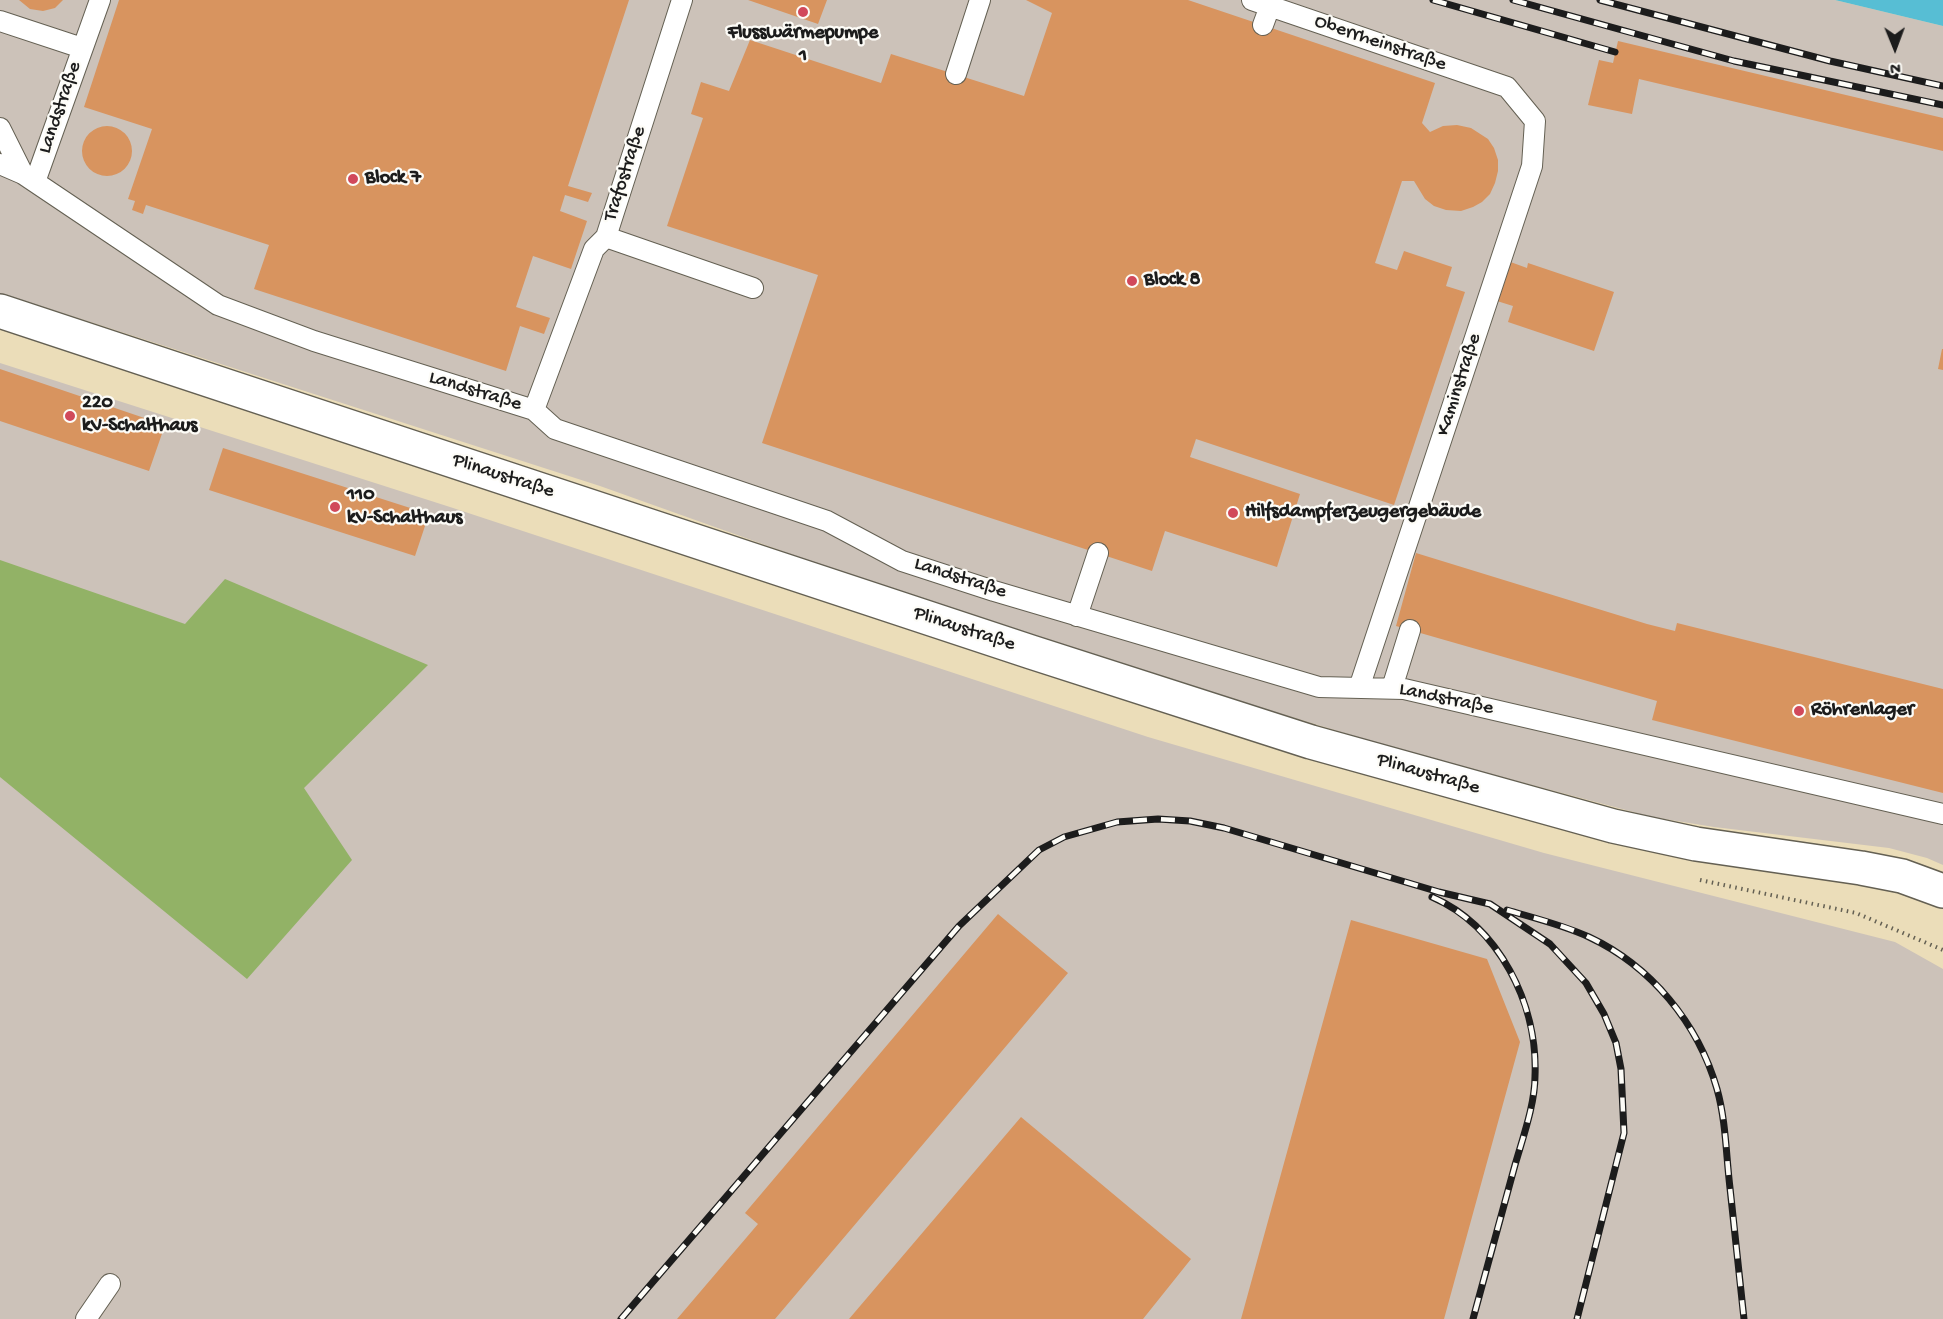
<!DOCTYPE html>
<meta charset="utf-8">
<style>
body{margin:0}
#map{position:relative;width:1943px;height:1319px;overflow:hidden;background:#ebddb9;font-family:"Gochi Hand",sans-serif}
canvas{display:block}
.north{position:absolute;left:1865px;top:18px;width:60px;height:60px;-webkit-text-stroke:4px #fdfcf7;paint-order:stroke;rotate:179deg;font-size:16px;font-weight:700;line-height:24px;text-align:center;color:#1c1c1c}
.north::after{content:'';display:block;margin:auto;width:21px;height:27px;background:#1c1c1c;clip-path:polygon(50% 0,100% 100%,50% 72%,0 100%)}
</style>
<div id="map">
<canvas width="1943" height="1319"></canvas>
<div class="north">N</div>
</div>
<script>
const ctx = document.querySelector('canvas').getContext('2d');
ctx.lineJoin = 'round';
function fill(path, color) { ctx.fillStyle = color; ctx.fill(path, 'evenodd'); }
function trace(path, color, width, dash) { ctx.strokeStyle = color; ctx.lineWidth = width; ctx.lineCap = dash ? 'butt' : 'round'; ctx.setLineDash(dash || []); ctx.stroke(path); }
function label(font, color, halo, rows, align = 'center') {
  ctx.font = font + ' "Gochi Hand",sans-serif'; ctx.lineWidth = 4.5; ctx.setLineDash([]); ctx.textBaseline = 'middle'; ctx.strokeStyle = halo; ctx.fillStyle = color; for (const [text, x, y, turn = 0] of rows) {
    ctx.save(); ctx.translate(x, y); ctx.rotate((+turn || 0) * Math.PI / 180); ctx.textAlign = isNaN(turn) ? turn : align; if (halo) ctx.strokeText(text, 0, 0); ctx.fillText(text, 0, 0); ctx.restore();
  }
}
const industrial = new Path2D(`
 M0 0H1835L1943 26V865L1927 858 1889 848 1714 827 1652 817 1397 749 1219 695 911 597 600 486 0 293Z
 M0 363 450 507 1148 737 1544 853 1895 942 1943 969V1319H0Z`);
const forest = new Path2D(`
 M0 560 185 624 225 579 428 665 304 788 352 860 247 979 0 777Z`);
const water = new Path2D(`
 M1835 0H1943V26Z`);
const building = new Path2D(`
 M19 0H63L55 8 43 11 30 9Z
 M119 0H629L568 186 592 193 588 202 565 195 560 211 587 221 571 269 533 256 516 307 550 318 544 334 520 326 506 371 254 289 269 245 146 205 143 214 132 210 135 201 128 199 152 129 84 107Z
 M748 0H827L818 24Z
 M1026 0H1188L1435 83 1422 123 1430 132 1443 126 1457 125 1471 128 1488 139 1494 148 1498 160V171L1495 183 1490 194 1482 202 1473 207 1461 211 1446 210 1434 206 1425 199 1414 181H1402L1375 263 1397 270 1404 251 1452 267 1446 286 1465 292 1394 505 1196 439 1190 457 1300 494 1277 567 1165 531 1152 571 762 443 818 275 667 226 703 118 691 114 701 82 729 91 750 40 881 83 891 54 1024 96 1052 13Z
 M1618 41 1943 118V151L1639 79 1632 114 1588 105 1599 60 1613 63Z
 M82 151a25 25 0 1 1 50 0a25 25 0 1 1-50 0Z
 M1494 256 1527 268 1528 263 1614 292 1594 351 1508 322 1513 306 1481 296Z
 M1942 349H1943V370L1938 369Z
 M0 369 165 425 149 471 0 421Z
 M223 448 429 514 415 556 209 490Z
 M1416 553 1647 624 1675 631 1677 623 1943 689V793L1652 720 1657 701 1396 626Z
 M998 914 1068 973 775 1319H677L758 1224 745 1213Z
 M1351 920 1487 959 1520 1042 1444 1319H1241Z
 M1021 1117 1191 1259 1143 1319H849Z`);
const path = new Path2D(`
 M1700 880 1856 913 1943 950`);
const service = new Path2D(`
 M1252 0 1507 87 1535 121 1532 166 1359 688
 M0 21 82 48
 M1263 25 1270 6
 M956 74 980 0
 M0 128 23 174
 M0 164 23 174 218 305 314 341 534 410 555 429 827 521 902 561 994 591 1319 687 1404 689 1943 814
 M35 182 100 0
 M606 237 753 288
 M534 410 594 249 606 237 682 0
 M1077 616 1098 553
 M1392 688 1410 630
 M86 1319 110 1284`);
const minor = new Path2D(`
 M0 311 1031 652 1311 742 1613 826 1696 844 1861 868 1902 876 1943 891`);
const rail = new Path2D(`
 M1433 0 1615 52
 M1513 0 1734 61 1943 105
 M1600 0 1830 61 1943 86
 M1432 897C1499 926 1538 1004 1535 1076 1535 1104 1523 1137 1515 1165 1501 1216 1487 1267 1473 1319
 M1507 910C1534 918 1563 925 1589 937 1651 966 1698 1023 1717 1089 1726 1121 1726 1155 1730 1188 1735 1232 1739 1275 1744 1319
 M621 1319 959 926 1039 850 1064 837 1117 822 1158 819 1190 821 1224 828 1439 892 1490 904 1550 944 1586 983 1604 1014 1616 1043 1621 1069 1624 1133 1577 1319`);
const markers = [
 [803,12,6,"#d1495b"],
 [353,179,6,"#d1495b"],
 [1132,281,6,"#d1495b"],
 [70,416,6,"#d1495b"],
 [335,507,6,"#d1495b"],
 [1233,513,6,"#d1495b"],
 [1799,711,6,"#d1495b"]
];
const poiNames = [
 ["Flusswärmepumpe",803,34,"center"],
 ["1",803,57,"center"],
 ["Block 7",365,179],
 ["Block 8",1144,281],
 ["220",82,404],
 ["kV-Schalthaus",82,427],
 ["110",347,496],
 ["kV-Schalthaus",347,519],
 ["Hilfsdampferzeugergebäude",1245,513],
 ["Röhrenlager",1811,711]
];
const streetNames = [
 ["Oberrheinstraße",1380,44,19],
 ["Landstraße",61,108,-71],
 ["Trafostraße",626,174,-72],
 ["Kaminstraße",1460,385,-72],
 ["Landstraße",475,392,17],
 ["Plinaustraße",503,477,18],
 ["Landstraße",960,579,18],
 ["Plinaustraße",964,630,18],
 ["Landstraße",1446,700,12],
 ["Plinaustraße",1428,775,16]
];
fill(industrial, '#ccc2b9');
fill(forest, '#92b266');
fill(water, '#57bed4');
fill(building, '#d8945f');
trace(service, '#646053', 22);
trace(minor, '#646053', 36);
trace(path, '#646053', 4, [1.5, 4.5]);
trace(service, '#fff', 20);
trace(minor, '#fff', 33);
trace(rail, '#1c1c1c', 7);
trace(rail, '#fdfcf7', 4.5, [14]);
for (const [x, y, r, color] of markers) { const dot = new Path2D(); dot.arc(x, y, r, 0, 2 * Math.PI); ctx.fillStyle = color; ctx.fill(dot); trace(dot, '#fdfcf7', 2); }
label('bold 20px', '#1c1c1c', '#fdfcf7', poiNames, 'left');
label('20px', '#1c1c1c', '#fdfcf7', streetNames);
</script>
